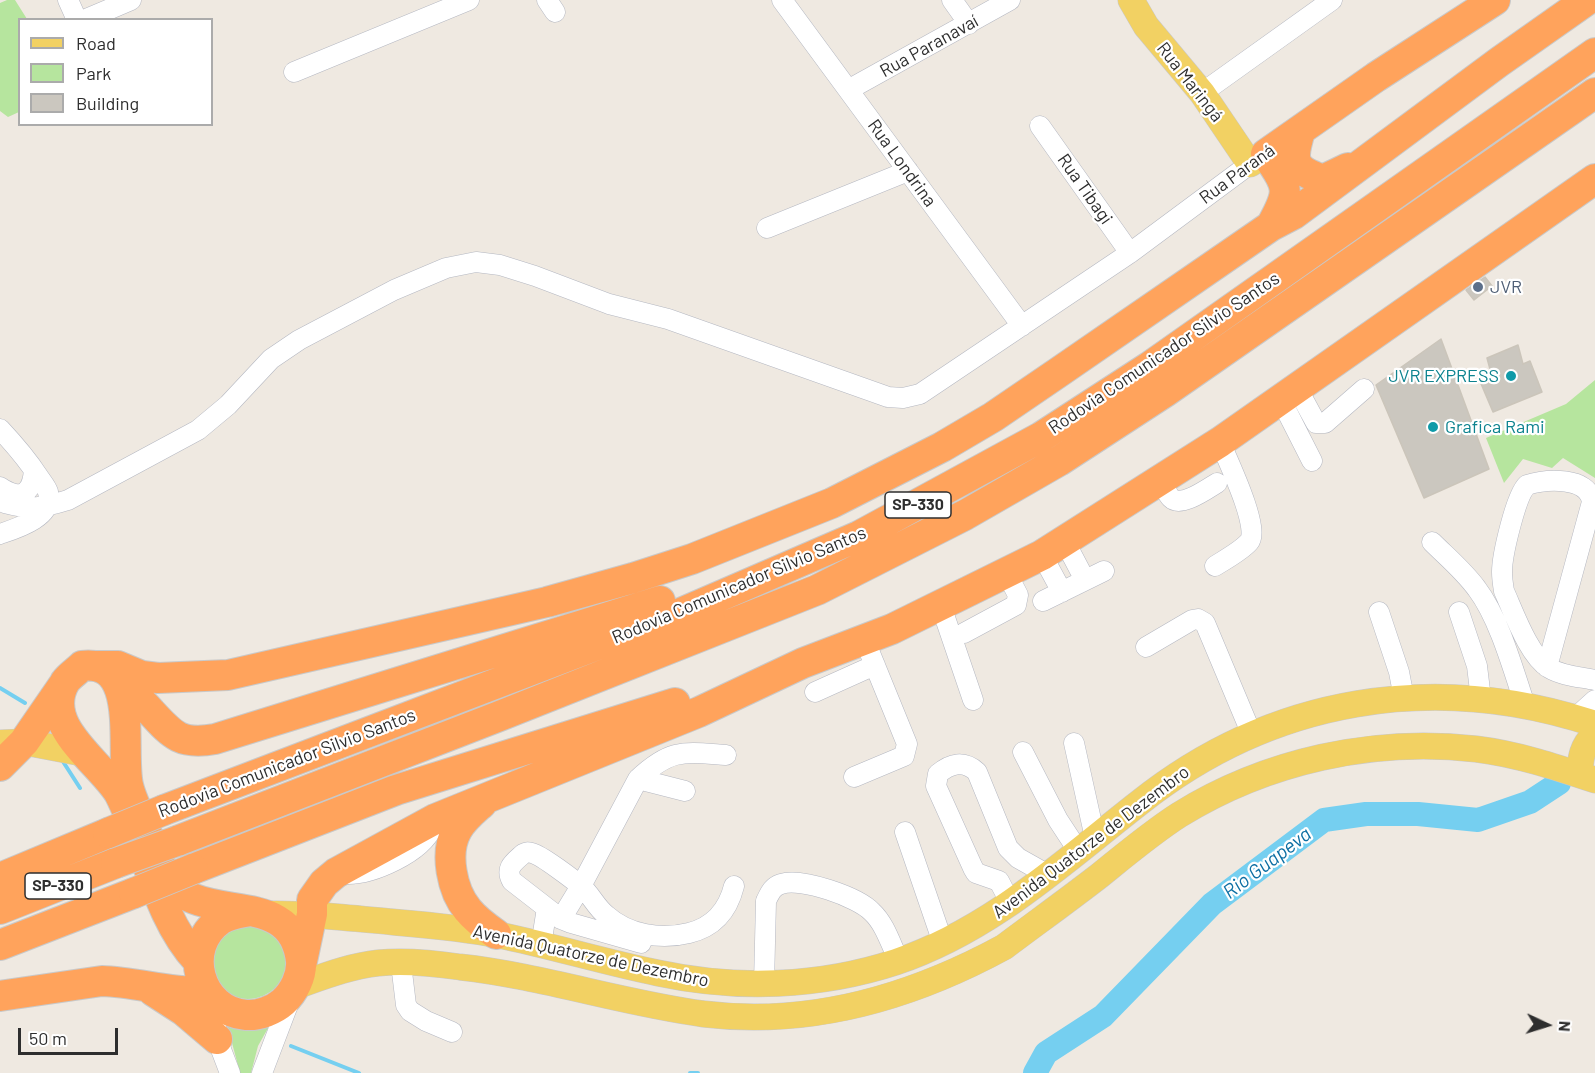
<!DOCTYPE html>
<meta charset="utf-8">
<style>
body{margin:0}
#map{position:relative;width:1595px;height:1073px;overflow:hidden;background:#efe9e1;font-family:Barlow,sans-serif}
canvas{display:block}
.legend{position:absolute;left:18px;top:18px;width:195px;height:108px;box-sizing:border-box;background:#fff;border:2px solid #ababab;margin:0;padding:8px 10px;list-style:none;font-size:18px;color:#2e2e2e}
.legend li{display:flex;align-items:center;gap:12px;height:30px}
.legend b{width:30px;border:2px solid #ababab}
.north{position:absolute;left:1517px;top:995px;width:60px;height:60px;-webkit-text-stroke:4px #fff;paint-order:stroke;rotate:94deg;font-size:16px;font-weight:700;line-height:24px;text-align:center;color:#2e2e2e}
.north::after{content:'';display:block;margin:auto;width:21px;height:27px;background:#2e2e2e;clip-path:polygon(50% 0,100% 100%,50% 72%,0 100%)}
.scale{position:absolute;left:18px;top:1028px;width:100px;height:27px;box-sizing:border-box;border:3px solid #2e2e2e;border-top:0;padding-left:8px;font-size:18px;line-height:21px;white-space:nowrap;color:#2e2e2e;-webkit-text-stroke:4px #fff;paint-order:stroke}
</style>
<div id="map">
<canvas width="1595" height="1073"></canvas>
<ul class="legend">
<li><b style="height:8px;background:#f2d163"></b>Road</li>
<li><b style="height:16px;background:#b6e59e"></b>Park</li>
<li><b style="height:16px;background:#cbc7bf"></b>Building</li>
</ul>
<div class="north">N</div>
<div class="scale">50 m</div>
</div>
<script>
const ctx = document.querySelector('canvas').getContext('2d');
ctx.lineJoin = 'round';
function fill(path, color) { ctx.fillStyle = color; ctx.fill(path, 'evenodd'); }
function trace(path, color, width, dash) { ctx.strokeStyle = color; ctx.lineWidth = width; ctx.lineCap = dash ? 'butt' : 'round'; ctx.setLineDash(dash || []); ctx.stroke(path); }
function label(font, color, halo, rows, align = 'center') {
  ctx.font = font + ' Barlow,sans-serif'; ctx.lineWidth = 4.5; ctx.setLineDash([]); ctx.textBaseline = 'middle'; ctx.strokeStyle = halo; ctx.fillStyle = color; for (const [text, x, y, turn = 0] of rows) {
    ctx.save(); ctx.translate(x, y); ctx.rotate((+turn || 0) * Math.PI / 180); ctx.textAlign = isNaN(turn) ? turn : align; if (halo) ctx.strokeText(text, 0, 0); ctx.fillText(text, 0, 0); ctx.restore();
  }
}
const green = new Path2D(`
 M7 0H15L27 19 20 20 19 112 8 117 0 111V3Z
 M1595 380V478L1563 458 1552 468 1523 459 1504 483 1486 438 1566 404Z
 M268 924C273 933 286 946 287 956 290 983 264 1004 239 998 229 996 223 989 215 983L212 940 224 926Z
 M272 1021 258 1046 251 1073H240L227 1024Z`);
const stream = new Path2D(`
 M0 688 25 703
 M62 760 80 788
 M291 1046 359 1073
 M690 1073H698`);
const river = new Path2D(`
 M1035 1073 1046 1053 1103 1016 1212 904 1324 820 1366 814H1418L1478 820 1530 802 1559 783`);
const building = new Path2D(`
 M1485 277 1492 286 1474 300 1466 290Z
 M1441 339 1489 469 1424 498 1376 385Z
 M1518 345 1523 364 1530 361 1542 392 1493 412 1479 379 1491 373 1487 358Z`);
const minor = new Path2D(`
 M68 0 77 20
 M547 0 555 12
 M782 0 1022 326
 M952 0 969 24
 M84 20 131 0
 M294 72 469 0
 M848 90 1010 0
 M1202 93 1332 0
 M1040 126 1130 253
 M767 228 908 171
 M1297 388 1316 423H1325L1364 389
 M1281 400 1312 461
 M0 429C14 444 27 459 38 476 41 481 46 486 48 492 54 517 18 528 0 534
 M1161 481C1164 486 1167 494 1171 498 1181 508 1207 489 1217 483
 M0 487C21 501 32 494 34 470
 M5 503C31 510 42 508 68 500L198 430 228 405 271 359 299 340 394 290 446 268 476 262 500 265 535 276 609 304 668 319 888 397 903 398 920 394 1130 253 1250 164
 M1065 542 1085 580
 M1432 542C1447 557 1464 571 1477 589 1499 618 1513 669 1525 705
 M1042 555 1062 592
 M1215 566C1226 559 1241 551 1249 542 1261 529 1227 459 1220 442
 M1043 601 1104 571
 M941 606 973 700
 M1379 612 1399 672 1404 698
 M1459 612 1477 666 1481 699
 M964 633 1016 605 1018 595 1007 574
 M1146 647 1192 620 1198 619 1205 623 1252 735
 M1547 667 1592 502C1589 476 1546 479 1527 485 1516 495 1502 555 1502 572 1502 578 1503 585 1504 591 1514 613 1529 656 1549 668 1562 676 1581 677 1595 680
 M815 692 875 665
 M1575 718 1595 700
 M1074 743 1095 838
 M1023 752 1058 820 1079 852
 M854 777 904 756 907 744 865 641
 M638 779C671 748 684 752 726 755
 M905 832 943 943
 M348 874C373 874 421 853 432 828
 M1011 904 999 881 976 873 973 868 936 786 938 774C951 763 964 760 977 772L1008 848 1018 858 1050 876
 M561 919 581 886 638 779 685 791
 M641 943 571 923 561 919 512 881C505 868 513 863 523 854 527 852 527 852 532 853 541 855 574 880 582 887 591 895 596 907 606 915 628 935 661 940 689 933 714 927 728 910 734 886
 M541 945 547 908
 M403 962 402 972 406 1005 410 1011 426 1021 452 1032
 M764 984 766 901C770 893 772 887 781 884 801 877 858 897 872 912 885 924 891 945 899 961
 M216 1027 217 1039 230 1073
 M262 1073 291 997`);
const major = new Path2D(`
 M1131 0 1146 26 1202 93 1250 164 1266 154
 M0 743 24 742 87 754
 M1580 775C1580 758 1582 746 1595 734
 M265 914C308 913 350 918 393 922 428 925 464 928 499 935 552 946 604 962 658 973 737 990 820 987 896 962 991 930 1062 863 1139 803 1272 697 1435 671 1595 724
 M296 986C322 977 350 966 378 963 405 960 433 963 460 967 542 976 622 1003 704 1014 810 1027 912 997 1004 947 1036 923 1068 900 1099 876 1125 855 1151 833 1179 815 1266 761 1374 737 1476 749 1517 754 1556 767 1595 780`);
const highway = new Path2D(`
 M1300 131C1291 162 1292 168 1323 180L1348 168
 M1271 226C1291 190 1289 188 1266 154L1376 77 1495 0
 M98 666H118L142 676 158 678 228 675 547 602 633 578 692 559 832 503 942 447 993 417 1059 372 1271 226 1294 214 1499 62 1587 0
 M117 679C128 690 141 700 151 712 173 736 181 745 215 739L660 601
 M0 766 24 742 64 684
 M482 803C472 812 463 819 457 830 444 853 452 891 468 910 476 920 486 927 496 934
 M164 810 681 613 859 536 1041 437 1149 367 1595 53
 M177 841 497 717 817 590 965 515 1059 461 1165 392 1595 93
 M193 869 396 790 675 703
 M0 878 108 833
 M0 909 116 863
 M0 945 134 893
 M198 961C157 918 146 845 119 793 99 761 40 725 65 682 69 676 77 671 82 666 141 659 120 750 128 785 131 799 139 813 144 827 151 842 156 858 164 873 195 931 292 882 301 961 302 976 294 992 283 1002 274 1010 259 1016 246 1015 199 1011 181 948 220 920 229 914 240 913 250 911
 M301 966 312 914V900L324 883 336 873 435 819 699 712 803 663 892 629 1042 555 1220 442 1595 179
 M153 991 184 1011 217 1039
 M0 996 102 981C137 982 172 994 206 992`);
const highwayBridge = new Path2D(`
 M108 833 164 810
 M116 863 177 841
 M134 893 193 869`);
const markers = [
 [1478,287,6,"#5c6f8a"],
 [1511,376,6,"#0f9aa8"],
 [1433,427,6,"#0f9aa8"]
];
const shields = [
 [918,505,66],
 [58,886,66]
];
const shieldNames = [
 ["SP-330",918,505],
 ["SP-330",58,886]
];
const streetNames = [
 ["Rua Paranavaí",929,46,-29],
 ["Rua Maringá",1190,82,52],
 ["Rua Londrina",902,163,54],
 ["Rua Paraná",1237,174,-36],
 ["Rua Tibagi",1085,189,55],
 ["Rodovia Comunicador Silvio Santos",1164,353,-34],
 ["Rodovia Comunicador Silvio Santos",739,585,-23],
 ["Rodovia Comunicador Silvio Santos",287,763,-21],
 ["Avenida Quatorze de Dezembro",1091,842,-37],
 ["Avenida Quatorze de Dezembro",591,956,12]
];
const serviceNames = [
 ["JVR",1490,287]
];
const cultureNames = [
 ["JVR EXPRESS",1499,376],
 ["Grafica Rami",1445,427,"left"]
];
const waterNames = [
 ["Rio Guapeva",1267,863,-37]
];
fill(green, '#b6e59e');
trace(stream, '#75cff0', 4);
trace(river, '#75cff0', 24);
fill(building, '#cbc7bf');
trace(building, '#cbc5ba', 1.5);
trace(minor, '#b4b7c1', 21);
trace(major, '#c9c9c9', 27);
trace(highway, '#c9c9c9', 32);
trace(minor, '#fff', 20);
trace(major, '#f2d163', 26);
trace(highway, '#ffa35c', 30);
trace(highwayBridge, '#c9c9c9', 32, []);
trace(highwayBridge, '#ffa35c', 30);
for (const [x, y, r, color] of markers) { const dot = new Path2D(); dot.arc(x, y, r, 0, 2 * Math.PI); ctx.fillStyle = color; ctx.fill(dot); trace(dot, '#fff', 2); }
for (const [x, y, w] of shields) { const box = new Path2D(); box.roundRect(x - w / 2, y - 13, w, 26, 4.5); ctx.fillStyle = '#fff'; ctx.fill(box); trace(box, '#2e2e2e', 1.5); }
label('bold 16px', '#2e2e2e', null, shieldNames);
label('18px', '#2e2e2e', '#fff', streetNames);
label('18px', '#4e5e75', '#fff', serviceNames, 'left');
label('18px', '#0d838f', '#fff', cultureNames, 'right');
label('italic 20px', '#0d6fa3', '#fff', waterNames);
</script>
